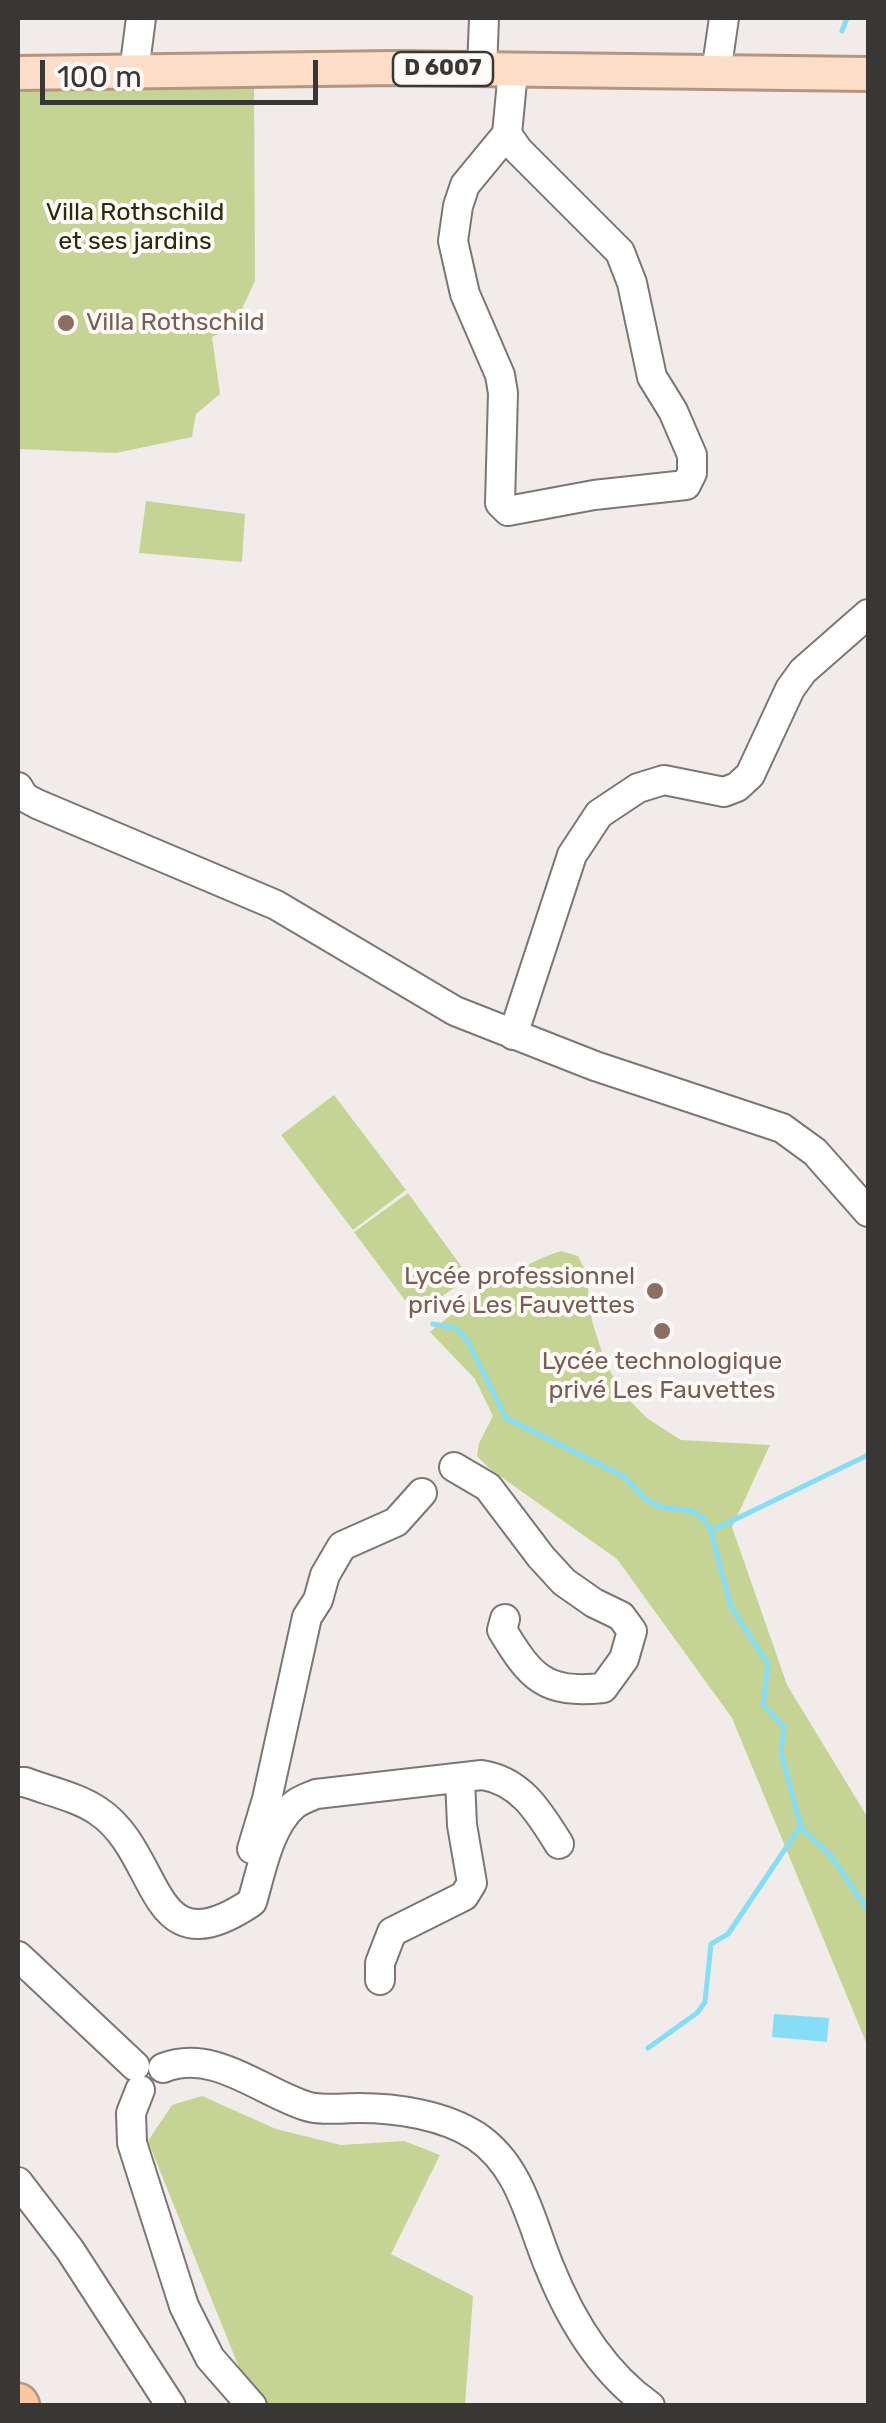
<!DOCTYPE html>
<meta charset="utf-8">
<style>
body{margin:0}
#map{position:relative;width:886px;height:2423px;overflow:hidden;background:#f1ece9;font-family:Rubik,sans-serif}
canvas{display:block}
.frame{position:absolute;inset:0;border:20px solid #393736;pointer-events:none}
.scale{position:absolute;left:40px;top:60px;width:278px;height:45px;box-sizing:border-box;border:5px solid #393736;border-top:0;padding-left:12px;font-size:30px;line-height:35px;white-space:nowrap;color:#393736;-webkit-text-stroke:8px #fff9f7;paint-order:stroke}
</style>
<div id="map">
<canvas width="886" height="2423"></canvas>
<div class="frame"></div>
<div class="scale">100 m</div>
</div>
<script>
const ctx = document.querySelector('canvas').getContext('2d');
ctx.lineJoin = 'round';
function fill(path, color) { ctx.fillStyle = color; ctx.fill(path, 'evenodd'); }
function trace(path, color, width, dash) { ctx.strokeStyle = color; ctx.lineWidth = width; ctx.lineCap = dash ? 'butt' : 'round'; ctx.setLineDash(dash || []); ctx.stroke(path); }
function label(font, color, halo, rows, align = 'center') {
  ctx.font = font + ' Rubik,sans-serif'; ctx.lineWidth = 8; ctx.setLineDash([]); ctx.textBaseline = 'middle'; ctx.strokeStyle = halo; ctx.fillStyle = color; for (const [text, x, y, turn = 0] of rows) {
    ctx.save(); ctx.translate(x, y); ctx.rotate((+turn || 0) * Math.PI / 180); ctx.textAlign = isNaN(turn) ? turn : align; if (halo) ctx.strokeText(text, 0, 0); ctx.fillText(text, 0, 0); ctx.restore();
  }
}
const green = new Path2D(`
 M254 86 255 281 234 326 212 337 220 394 196 414 192 437 116 453 18 449V88Z
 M146 501 245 514 242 562 139 553Z
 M334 1095 406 1190 353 1230 281 1135Z
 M408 1193 469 1277 416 1315 354 1232Z
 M561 1251 578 1256 586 1272 592 1321 605 1362 623 1394 648 1419 681 1440 770 1445 732 1527 787 1685 868 1818V2047L732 1718 617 1559 490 1469 477 1456 479 1443 493 1416 475 1379 430 1332C471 1299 510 1268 561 1251Z
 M202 2096 276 2129 341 2145 404 2141 440 2155 391 2254 473 2296 465 2405H262L240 2370 148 2141 172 2105Z`);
const water = new Path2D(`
 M774 2014 829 2018 827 2042 772 2037Z`);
const stream = new Path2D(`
 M842 31 847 18
 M433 1324 456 1328 467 1340 506 1418 625 1477 644 1498 660 1507 692 1511 704 1519 711 1531 731 1607 768 1664 763 1705 784 1727 781 1752 801 1827 831 1856 868 1910
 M711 1531 868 1455
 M648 2048 697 2013 705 2002 711 1944 728 1934 800 1827`);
const minor = new Path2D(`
 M482 70 484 18
 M134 72 141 18
 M716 73 724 18
 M507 134 518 150 620 252 632 283 652 377 673 411 692 455V473L686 485 594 495 508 511 500 503 503 393 500 375 465 294 453 241 458 206 465 185 507 134 513 71
 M18 787 24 797 37 804 276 905 455 1011 595 1066 782 1128 815 1152 868 1212
 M513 1035 572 855 599 814 638 788 664 780 724 792 737 787 750 775 790 689 803 671 868 614
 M454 1467 488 1487 541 1557 564 1582 594 1603 621 1616 632 1631 624 1659 603 1688C545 1694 531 1678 502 1630L505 1619
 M18 1782H25C48 1791 78 1797 98 1811 163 1854 147 1973 252 1902 261 1872 269 1826 294 1805 300 1800 309 1797 316 1794L482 1775C521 1781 539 1812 559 1844
 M252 1849 267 1799 307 1617 318 1600 325 1575 342 1546 396 1522 422 1493
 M18 1956 135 2066
 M380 1980V1963L392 1932 464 1896 472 1883 462 1825 460 1780
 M163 2068C214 2048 259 2091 306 2106 321 2111 342 2108 359 2108 396 2108 444 2115 476 2136 521 2166 530 2220 549 2266 571 2321 602 2372 650 2406
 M140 2090 131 2113 132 2143 184 2306 210 2358 252 2406
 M18 2182 70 2250 171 2406`);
const major = new Path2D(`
 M18 73 394 68 868 74`);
const highway = new Path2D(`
 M18 2404 19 2406`);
const markers = [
 [66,323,10,"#8d6e63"],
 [655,1291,10,"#8d6e63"],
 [662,1331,10,"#8d6e63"]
];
const shields = [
 [443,69,100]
];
const shieldNames = [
 ["D 6007",443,69]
];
const parkNames = [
 ["Villa Rothschild",135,213],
 ["et ses jardins",135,242]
];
const educationNames = [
 ["Villa Rothschild",86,323],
 ["Lycée professionnel",635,1277,"right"],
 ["privé Les Fauvettes",635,1306,"right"],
 ["Lycée technologique",662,1362,"center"],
 ["privé Les Fauvettes",662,1391,"center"]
];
fill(green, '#c5d494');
fill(water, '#85ddf6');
trace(stream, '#85ddf6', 5);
trace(minor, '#7b7774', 32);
trace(major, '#b6957e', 38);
trace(highway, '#b6957e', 45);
trace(minor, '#fff', 28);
trace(major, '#fcddc8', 32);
trace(highway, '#fac7a4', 40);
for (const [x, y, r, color] of markers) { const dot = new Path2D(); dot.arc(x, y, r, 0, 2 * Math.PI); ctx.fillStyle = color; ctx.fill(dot); trace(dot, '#fff9f7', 4); }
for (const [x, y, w] of shields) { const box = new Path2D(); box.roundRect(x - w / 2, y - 17, w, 34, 8); ctx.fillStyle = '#fff9f7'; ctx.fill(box); trace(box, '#393736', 2.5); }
label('bold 22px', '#393736', null, shieldNames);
label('25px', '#262d07', '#fff9f7', parkNames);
label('25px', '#785e54', '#fff9f7', educationNames, 'left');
</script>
